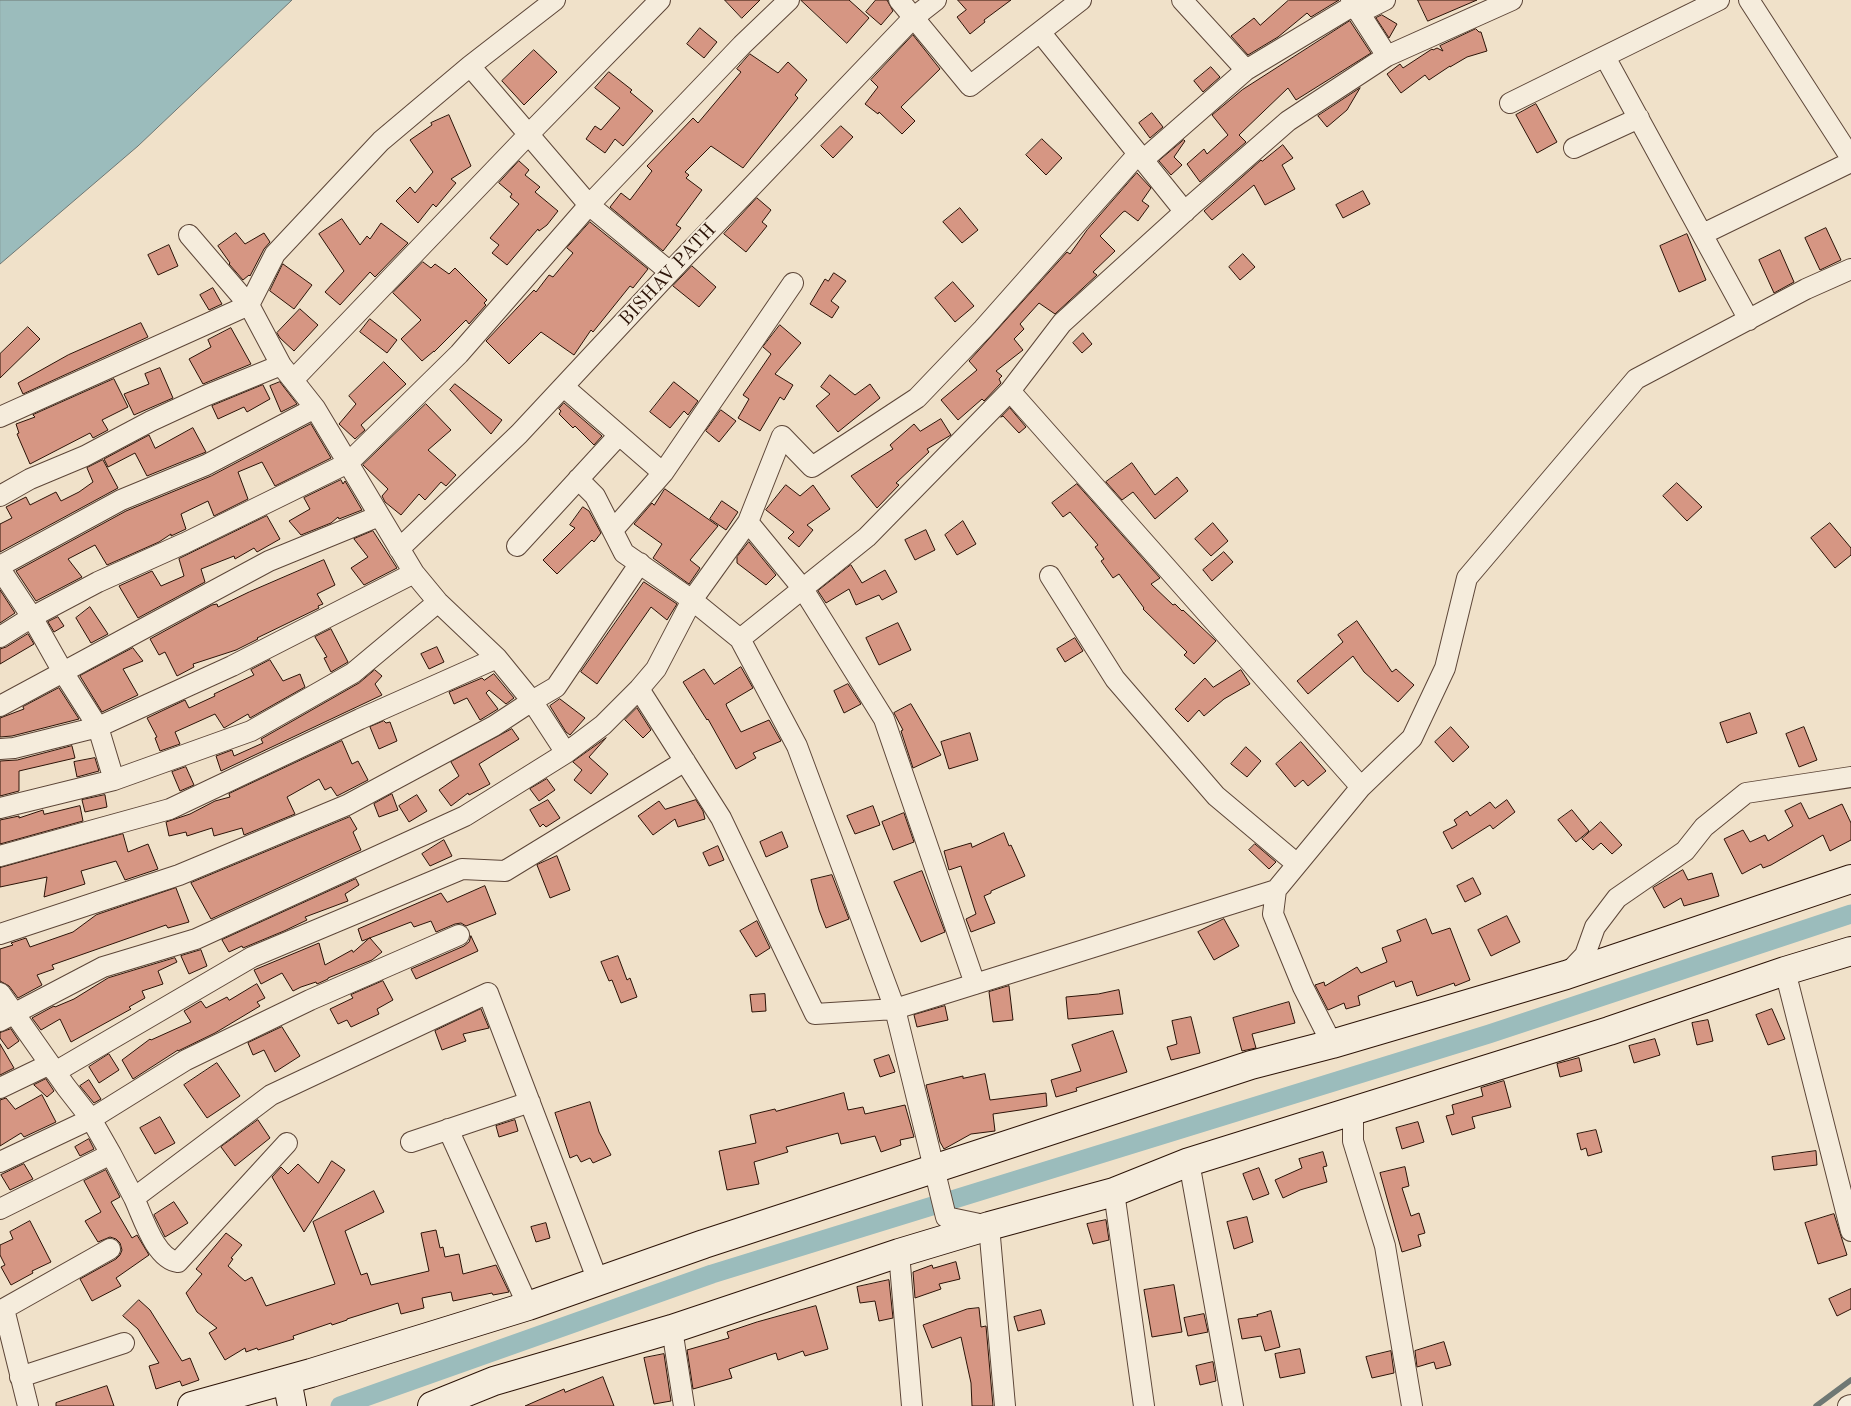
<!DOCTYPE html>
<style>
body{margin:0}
canvas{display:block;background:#f0e1c9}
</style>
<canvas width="1851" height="1406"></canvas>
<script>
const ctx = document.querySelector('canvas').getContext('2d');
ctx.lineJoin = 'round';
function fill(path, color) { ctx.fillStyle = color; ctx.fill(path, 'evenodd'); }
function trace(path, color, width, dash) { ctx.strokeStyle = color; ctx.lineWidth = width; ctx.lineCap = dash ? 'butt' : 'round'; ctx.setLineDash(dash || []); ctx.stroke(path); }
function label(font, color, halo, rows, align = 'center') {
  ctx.font = font + ' "Old Standard TT",serif'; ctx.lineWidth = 4; ctx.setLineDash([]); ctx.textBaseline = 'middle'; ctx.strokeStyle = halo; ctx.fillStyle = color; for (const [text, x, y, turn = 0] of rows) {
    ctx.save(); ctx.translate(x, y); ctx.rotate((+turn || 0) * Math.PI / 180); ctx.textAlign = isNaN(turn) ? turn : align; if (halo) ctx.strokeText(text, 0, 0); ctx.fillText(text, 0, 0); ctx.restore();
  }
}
const water = new Path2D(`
 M0 0H292L138 146 0 264Z`);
const stream = new Path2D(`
 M1816 1406 1851 1380`);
const canal = new Path2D(`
 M340 1406 712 1274 1489 1034 1851 914`);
const building = new Path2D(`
 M725 0H760L742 18Z
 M801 0H849L869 18 847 43Z
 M876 0H887L893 11 881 25 866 12Z
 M958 0H1011L984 20 985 22 970 34 957 17 966 10Z
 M1289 0H1339L1311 17 1307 13 1278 37 1248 55 1231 36 1254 18 1260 25Z
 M1418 0H1477L1428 21Z
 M1382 15 1397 24 1389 38 1376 18Z
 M1350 21 1371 53 1296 100 1288 88 1239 135 1246 142 1200 182 1187 164 1204 149 1207 154 1228 135 1212 115 1242 90Z
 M700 28 717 42 704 58 687 44Z
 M1476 29 1479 32H1481L1487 51 1467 57 1450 67V66L1429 80 1425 75 1401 93 1387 74 1400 64 1403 68 1432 49 1433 50 1437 48 1443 51 1440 46Z
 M913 35 940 69 901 107 915 121 902 134 879 112 878 114 865 104 878 87 871 80Z
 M534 50 557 72 524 105 502 81Z
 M750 54 778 73 788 62 807 80 795 95 798 98 743 168 711 146 685 172 689 175 686 178 702 190 676 225 681 228 663 251 610 207 621 193 630 200 652 171 647 166 693 118 698 123 741 72 737 69Z
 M1211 67 1220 77 1203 92 1194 81Z
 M609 72 632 90 630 92 653 111 623 146 615 139 605 153 586 139 595 126 601 130 620 108 595 88Z
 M1360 88 1347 110 1327 127 1318 116Z
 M1536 104 1557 142 1537 153 1516 115Z
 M1152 113 1163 127 1150 138 1139 123Z
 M449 115 471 166 451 179 456 183 436 207 433 204 418 223 396 201 410 187 415 193 433 172 410 140 432 125 431 123Z
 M841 126 853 137 833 158 821 146Z
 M1042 139 1062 158 1046 175 1026 155Z
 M1184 140 1185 141 1174 157 1182 165 1171 175 1159 161Z
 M1283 145 1293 158 1282 165 1295 189 1265 205 1254 185 1212 220 1204 211 1261 160 1262 161Z
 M519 161 529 170 525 175 540 187 535 192 558 211 547 225 539 231 538 229 507 265 492 253 499 245 490 238 519 204 510 197 512 194 499 183Z
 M1137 173 1151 188 1142 201 1149 206 1138 221 1125 211 1123 212 1100 236 1115 251 1093 272 1097 275 1055 314 1039 303 1020 324 1024 329 1014 339 1023 350 996 371 1002 376 999 379 1001 383 984 401 982 399 958 420 941 400 977 370 969 361 1067 252 1070 254 1087 230Z
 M1363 191 1370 204 1343 218 1336 205Z
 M757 198 771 210 762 222 767 226 746 252 724 234Z
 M960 208 978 230 962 243 943 222Z
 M342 219 360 245 367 236 370 239 381 223 408 243 375 277 370 272 340 305 325 292 344 271 319 234Z
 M590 222 648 269 633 288 630 286 593 332 591 330 574 355 541 332 509 364 486 341 534 290 536 292 549 275 553 277 573 253 567 248Z
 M1826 228 1841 260 1820 270 1805 238Z
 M236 233 245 244 264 233 270 242 264 249 250 276 249 275 243 280 229 264 230 263 218 246Z
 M1687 234 1706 280 1679 292 1660 246Z
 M169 245 178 266 158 275 148 255Z
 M1780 250 1794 282 1774 293 1759 260Z
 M1243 254 1255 267 1240 280 1229 267Z
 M423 262 431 268 435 264 449 274 455 268 487 300 484 303 486 305 469 324 466 320 434 352V351L422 361 401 339 421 320 393 293Z
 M283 264 312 285 294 309 270 291Z
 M692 266 716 287 699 307 673 286Z
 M834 273 846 281 831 301 839 307 832 318 810 304 825 279 828 281Z
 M953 282 974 306 955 322 935 298Z
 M213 288 222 304 209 310 200 295Z
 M300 309 318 325 294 351 280 338 277 333Z
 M370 319 397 340 387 353 360 332Z
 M141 323 148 337 23 394 18 383 68 355Z
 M780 325 801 343 775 374 793 385 784 400 780 397 760 431 738 418 749 399 743 395 771 354 763 347Z
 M28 327 40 339 0 378V354Z
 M231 328 251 364 203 384 189 359 211 347 208 340Z
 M1083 333 1092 344 1082 353 1073 343Z
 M384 362 406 384 361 425 365 430 355 439 339 424 356 404 349 396Z
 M160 368 173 398 134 415 124 394 149 384 145 374Z
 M830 375 855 395 870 384 880 398 838 432 816 406 830 394 821 387Z
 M114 379 128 407 102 420 108 430 93 438 90 433 30 464 17 434 19 433 16 424 35 417 33 415Z
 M280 382 297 404 281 412 270 386Z
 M674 382 698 401 688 415 684 411 670 428 650 412Z
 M455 384 502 420 491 434 450 390Z
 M263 385 270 399 247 412 244 407 218 419 212 406Z
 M564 403 602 436 594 445 575 426 573 428 559 414 561 411 559 409Z
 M426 404 451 430 428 450 456 475 446 486 441 482 425 500 419 494 401 515 385 502 382 496 388 489 363 465Z
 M1010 408 1026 427 1019 433 1003 416 1001 417Z
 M721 410 736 421 719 442 706 431Z
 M941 419 951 435 927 449 929 452 896 483 899 485 877 508 851 476 893 449 890 445 914 424 920 431Z
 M311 424 331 458 275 486 262 462 238 472 248 499 214 516 208 501 181 514 186 529 171 536V534L159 542 107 565 95 545 68 559 82 577 36 601 16 571 126 511 211 476Z
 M193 428 206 452 147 476 135 453 108 467 104 459 149 435 155 448Z
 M103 460 118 488 0 552V524L12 518 6 507 26 497 30 505 56 492 61 501 79 492 93 482 87 468Z
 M1132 463 1155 495 1177 477 1188 491 1155 519 1133 492 1122 500 1106 482Z
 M341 480 343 484 345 481 362 510 339 519 338 517 331 523 301 535 289 521 310 509 304 498Z
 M1677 483 1702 507 1687 521 1663 496Z
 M1077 484 1160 578 1151 584 1173 605 1175 604 1182 611 1183 610 1216 641 1194 664 1184 655 1187 652 1143 609 1144 608 1119 574 1113 578 1101 561 1104 559 1095 547 1098 545 1070 512 1063 517 1052 503Z
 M786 485 800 496 813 485 830 509 807 525 813 530 799 547 788 538 794 532 766 510Z
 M665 489 718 526 690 560 700 568 689 584 653 558 662 544 634 524 652 503 654 505Z
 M722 501 738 512 726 530 710 519Z
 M583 507 589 511 601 533 594 542 592 540 557 574 543 560 575 528 570 525Z
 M267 516 280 539 257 552 254 548 235 559 234 556 201 569 205 582 138 618 119 586 152 571 161 586 184 576 179 559Z
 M963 521 976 544 957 555 945 535Z
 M1213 523 1228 541 1211 556 1195 539Z
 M1830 523 1851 548V555L1835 568 1811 538Z
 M926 530 935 550 915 560 905 540Z
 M373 531 397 568 364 585 351 568 368 557 354 539Z
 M749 542 776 575 766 585 737 563V557Z
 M1224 552 1233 562 1212 581 1203 570Z
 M324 560 335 585 317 594 323 604 318 606 319 608 257 638 258 639 236 650 193 664 194 667 177 676 165 652 159 655 150 639 212 605 217 604 218 607 249 592Z
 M851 565 862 583 885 570 897 592 882 600 879 595 856 605 849 589 826 603 818 591Z
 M644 582 677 604 667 620 651 607 597 684 581 672Z
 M0 590 15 613 0 623Z
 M90 607 108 634 91 643 76 618Z
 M58 617 64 626 54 632 48 622Z
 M1357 621 1392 672 1396 669 1414 685 1398 702 1364 672 1353 656 1308 694 1297 681 1343 642 1338 635Z
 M898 623 911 650 879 665 866 638Z
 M331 629 348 662 331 672 324 658 327 657 315 637Z
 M28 634 34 644 0 664V649L6 647Z
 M1075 638 1083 651 1065 662 1057 649Z
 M437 647 444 662 429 669 421 654Z
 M133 648 143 661 123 669 138 695 102 712 80 676Z
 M270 660 283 681 300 674 305 687 250 718 248 714 224 728 215 714 175 732 180 744 160 751 155 738 157 737 147 718 185 700 189 708 215 696 214 694 254 675 251 670Z
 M741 667 753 688 726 704 727 707 741 732 769 720 781 741 753 753 756 758 736 769 708 719 707 720 683 682 704 669 714 684Z
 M375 670 382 676 375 684 382 695 221 771 216 756 232 750 234 756 263 743 261 739 359 683Z
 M1241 670 1250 684 1224 699 1204 716 1199 710 1188 722 1175 709 1205 678 1213 687Z
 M494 674 514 698 506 704 489 690 486 693 498 709 480 720 467 698 454 704 449 692 482 678 484 680Z
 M848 684 861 704 844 713 834 691Z
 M59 688 79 719 12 736 0 737V718L24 709 23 707Z
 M560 699 585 718 570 735 566 732 550 706Z
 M911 704 941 755 913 768 901 731 903 730 894 713Z
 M637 708 651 730 643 738 625 720Z
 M1750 713 1757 733 1727 743 1720 723Z
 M384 721 386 723 390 722 397 741 379 749 370 727Z
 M1451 727 1469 747 1453 762 1435 742Z
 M1804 727 1817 760 1799 767 1786 734Z
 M512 729 519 739 479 764 490 784 469 795 468 793 451 806 439 790 459 776 451 762Z
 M970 733 978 760 949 769 941 742Z
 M606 738 589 757 608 774 591 794 574 780 582 770 573 762Z
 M342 741 352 764 358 761 368 780 337 796 331 787 325 790 319 779 287 797 295 814 244 835 242 828 214 836 212 828 187 836 186 832 169 836 166 822 190 814 215 801 230 797 229 794Z
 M1301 742 1326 771 1308 786 1303 780 1295 787 1276 764Z
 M72 746 75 758 19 771V791L0 796V761L17 760Z
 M1246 747 1261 761 1247 777 1231 764Z
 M95 758 99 771 77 777 74 762Z
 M186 767 194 785 180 791 172 772Z
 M547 779 555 790 539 801 530 789Z
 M392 794 398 810 379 817 374 804Z
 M105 795 107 807 85 812 82 800Z
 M417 795 427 811 409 822 399 806Z
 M548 800 560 818 546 827 543 824 540 827 530 810Z
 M696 800 703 811 705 819 678 827 675 819 653 835 638 816 659 801 665 809Z
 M1507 800 1515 812 1493 829 1490 825 1452 849 1443 832 1457 825 1454 820 1467 811 1470 816 1490 802 1495 808Z
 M1801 803 1809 819 1842 804 1851 823V840L1830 851 1823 835 1771 865 1763 868 1761 864 1742 874 1724 839 1743 830 1750 842 1765 835 1768 841 1793 826 1785 811Z
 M80 806 83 821 0 844V820L19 816V818L43 810 44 814Z
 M873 806 880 825 855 834 847 816Z
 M1572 810 1589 831 1576 842 1558 820Z
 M904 813 914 842 893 850 882 822Z
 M350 817 357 829 353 832 361 850 211 919 191 883Z
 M1601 822 1622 845 1612 854 1601 843 1593 850 1582 839Z
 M782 832 788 847 766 857 760 842Z
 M1004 833 1009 846 1011 845 1025 876 991 891V893L984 896 995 923 971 932 966 919 976 914 961 866 949 870 944 851 971 843 972 847Z
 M123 834 128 852 148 844 158 869 125 880 116 861 81 871 85 884 44 897 47 877 0 887V868Z
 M444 840 452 856 430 866 422 854Z
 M1255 844 1276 862 1269 869 1249 850Z
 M718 846 724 860 709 866 703 853Z
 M557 856 570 890 550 898 537 865Z
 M1683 870 1688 880 1712 873 1719 896 1684 906 1681 898 1664 908 1653 888Z
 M922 871 945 932 921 942 894 882Z
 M832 875 849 919 826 928 819 910 811 880Z
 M1473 878 1481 894 1465 902 1457 886Z
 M356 879 359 885 345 894 348 901 305 917 307 920 284 931 243 948 242 946 229 952 222 940Z
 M485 886 496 914 466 926 461 923 455 924 436 932 431 921 414 927 411 922 362 941 358 929 441 893 447 902Z
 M176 888 189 922 168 928 166 925 52 965 54 969 37 975 42 985 18 998 9 986 0 981V949L13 945 11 943 26 938 30 947 73 932 96 915Z
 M1507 916 1520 942 1491 956 1478 930Z
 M1224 919 1239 946 1214 960 1198 932Z
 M1426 919 1432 934 1450 928 1470 980 1455 986 1454 983 1417 996 1412 981 1396 987 1394 981 1358 996 1360 1005 1346 1009 1344 1003 1328 1010 1315 985 1324 982 1325 986 1357 967 1361 973 1387 962 1382 948 1401 941 1397 931Z
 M757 921 770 948 756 957 740 931Z
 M471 936 478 951 416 979 411 969 464 946 469 942Z
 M370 938 382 952 372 960 328 978V979L317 984 316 982 301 987 293 991 282 973 261 984 254 970 319 943 325 965 352 950 353 952Z
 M201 950 207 966 189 974 181 956Z
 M618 956 627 980 630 978 637 997 621 1003 612 980 609 981 601 962Z
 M175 958 177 962 158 971 163 984 142 991 145 998 129 1007 131 1009 71 1042 60 1019 41 1030 32 1018 54 1006 55 1007 74 999 108 978Z
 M383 981 393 1000 377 1009 379 1014 351 1027 347 1020 338 1024 330 1009 353 998 351 995Z
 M257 984 265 998 257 1002 260 1006 215 1033 178 1051V1050L133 1079 122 1060 150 1039 151 1040 191 1022 184 1011 201 1001 206 1008 227 997 229 1000Z
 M1009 986 1013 1020 993 1022 989 992Z
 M1119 990 1123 1014 1068 1019 1066 997 1098 994Z
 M765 994 766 1011 752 1012 750 995Z
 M1289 1002 1295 1023 1252 1034 1256 1048 1242 1051 1233 1018Z
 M945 1006 948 1020 917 1027 914 1015Z
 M481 1009 489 1028 463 1034 466 1041 442 1050 435 1031Z
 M1772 1009 1785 1039 1768 1045 1756 1015Z
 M1191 1017 1200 1053 1171 1060 1167 1047 1177 1044 1172 1021Z
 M1708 1020 1713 1041 1697 1045 1692 1023Z
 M282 1027 300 1056 275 1072 264 1050 253 1055 248 1043Z
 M11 1029 19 1041 8 1049 0 1038V1033Z
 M1113 1031 1127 1072 1076 1088 1077 1091 1056 1097 1051 1080 1081 1071 1072 1045Z
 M1655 1039 1660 1055 1634 1063 1629 1046Z
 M0 1044 14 1068 0 1075Z
 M109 1054 119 1070 99 1083 89 1067Z
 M889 1055 895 1072 880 1077 874 1060Z
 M1579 1058 1582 1071 1560 1077 1557 1064Z
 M217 1063 240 1096 207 1118 184 1085Z
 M985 1074 990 1100 1046 1093 1047 1106 993 1114 995 1131 971 1134 944 1149 940 1142 926 1085 963 1076V1078Z
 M46 1079 54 1091 47 1097 34 1085Z
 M89 1080 101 1099 94 1103 80 1086Z
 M1504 1081 1511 1107 1472 1117 1475 1128 1452 1135 1446 1116 1454 1114 1452 1105 1483 1096 1481 1088Z
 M844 1093 848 1110 863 1107 865 1114 905 1105 914 1137 900 1140 901 1145 881 1152 875 1136 841 1144 838 1133 786 1147 788 1152 754 1162 759 1184 727 1190 719 1151 756 1143 750 1115 775 1109 776 1111Z
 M42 1095 56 1122 24 1137 21 1133 0 1146V1100L6 1098 15 1109Z
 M590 1102 599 1132 611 1155 593 1163 590 1158 581 1162 577 1155 570 1158 555 1113Z
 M160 1117 175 1143 155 1154 140 1128Z
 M258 1120 270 1138 235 1166 221 1147Z
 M515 1120 518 1131 499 1137 496 1126Z
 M1418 1122 1424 1142 1402 1149 1396 1128Z
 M1596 1130 1602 1152 1588 1156 1586 1148 1581 1150 1577 1134Z
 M89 1139 94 1149 80 1156 75 1147Z
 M1816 1151 1817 1165 1774 1170 1772 1157Z
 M1323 1152 1327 1166 1323 1167 1327 1182 1300 1190 1283 1198 1275 1180 1302 1168 1299 1159Z
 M332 1161 345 1170 304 1232 272 1177 281 1167 288 1174 298 1164 318 1183Z
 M24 1164 33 1179 10 1190 1 1175Z
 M1405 1167 1409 1186 1402 1188 1411 1216 1419 1213 1425 1233 1418 1235 1421 1246 1402 1252 1380 1173Z
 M1259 1168 1269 1194 1253 1200 1243 1174Z
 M106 1170 120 1197 111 1202 132 1238 137 1235 149 1255 116 1278 121 1286 92 1301 80 1279 116 1259 120 1255 122 1250 120 1243 116 1239 110 1237 98 1242 85 1221 101 1212 84 1181Z
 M374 1191 384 1212 345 1231 361 1275 367 1273 371 1285 429 1271 421 1233 436 1230 440 1248 443 1247 445 1257 459 1254 463 1274 496 1265 509 1292 493 1295 492 1293 453 1301 451 1292 422 1298 424 1308 401 1314 398 1303 347 1319V1320L332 1325 331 1323 293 1336 294 1339 258 1350 257 1348 246 1352 245 1348 225 1360 209 1333 217 1328 197 1312 186 1293 202 1274 196 1269 226 1233 242 1245 231 1258 233 1259 228 1266 245 1281 252 1277 266 1306 335 1284 313 1222Z
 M174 1202 188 1223 165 1237 154 1215Z
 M1834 1214 1847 1255 1818 1264 1805 1223Z
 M1247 1217 1253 1242 1234 1249 1227 1222Z
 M1106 1220 1109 1240 1093 1244 1087 1224Z
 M30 1221 51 1262 32 1271 33 1273 11 1285 1 1267 5 1265 0 1255V1245L13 1239 10 1232Z
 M546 1223 550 1238 536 1242 531 1227Z
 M956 1262 960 1279 939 1284 941 1289 915 1298 913 1272 932 1265 933 1268Z
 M889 1280 893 1318 879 1321 875 1301 860 1303 857 1287Z
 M1174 1285 1182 1332 1152 1337 1144 1290Z
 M1851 1289V1309L1837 1316 1829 1299Z
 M139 1300 150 1310 182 1361 190 1358 199 1380 182 1386 180 1381 156 1389 149 1366 159 1363 138 1329 123 1316Z
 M816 1306 828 1349 805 1356 803 1351 778 1360 776 1353 729 1369 732 1378 693 1389 687 1350 729 1338 727 1332 757 1322Z
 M979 1308 981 1327 986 1326 993 1406H972L971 1383 961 1337 932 1348 923 1325 967 1309Z
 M1041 1310 1045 1324 1018 1331 1014 1317Z
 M1271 1311 1280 1347 1265 1351 1261 1336 1242 1339 1238 1319 1258 1316 1257 1315Z
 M1204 1314 1208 1332 1188 1336 1184 1318Z
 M1444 1342 1451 1365 1436 1369 1434 1362 1417 1367 1415 1351Z
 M1300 1349 1305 1373 1280 1378 1275 1354Z
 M1391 1351 1394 1373 1372 1378 1366 1357Z
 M664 1354 671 1401 654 1404 644 1358Z
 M1213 1362 1216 1381 1200 1385 1196 1366Z
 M603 1377 614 1406H525L564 1389 565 1392Z
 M107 1386 114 1406H56V1403Z`);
const street = new Path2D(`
 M899 0 970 86 1081 0
 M1182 0 1246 70
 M1351 0 1387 56
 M1749 0 1851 158
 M1359 13 1385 0
 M1040 32 1185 212
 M1605 57 1749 320
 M470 66 589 205 670 272
 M1510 103 1719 0
 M1574 148 1639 118
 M1143 160 1246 70 1354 5
 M1703 234 1851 162
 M294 379 529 134 660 0
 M564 387 663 473 613 530
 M1010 391 1361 787 1276 890 1273 914 1303 987 1332 1044
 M0 417 249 305 275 254 381 141 470 66 555 0
 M663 473 793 283
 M578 479 595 496 624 553 692 600 740 639 797 746 895 1009 946 1217 989 1226 1005 1406
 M0 496 30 479 85 456 151 421 205 396 281 365
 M748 522 803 589 884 719 975 984
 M517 546 619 435
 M399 549 519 434 670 272 913 18 936 0
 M0 566 121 500 206 465 315 408
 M0 569 32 617 63 672 98 727 114 780
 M1050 576 1115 679 1216 796 1297 864
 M0 637 32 617 98 582 185 543 348 463 459 354 589 205 742 45 789 0
 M740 639 867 537 1010 391 1062 323 1192 205 1288 121 1387 56 1512 0
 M639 689 721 818 815 1014 895 1009 1276 890
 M0 706 269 561 379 516
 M0 749 14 748 98 727 232 666 414 573
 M566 753 532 701 556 687 640 563
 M1361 787 1412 738 1445 668 1467 578 1636 379 1806 289 1851 269
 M0 808 114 780 251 731 353 673 438 602
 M0 856 170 809 360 719 497 658
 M0 934 179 875 347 805 494 726 532 701 497 658 438 602 414 573 315 408 281 365 249 305 189 235
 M1785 971 1851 1231
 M1568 973 1585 955 1595 927 1617 898 1685 851 1704 827 1746 793 1851 777
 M0 993 66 1087 91 1119 111 1154 0 1209
 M0 1021 103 967 196 939 465 816 566 753 603 725 639 689 656 669 692 600 748 522 782 436 812 467 917 398 983 329 1138 154
 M55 1072 252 957 462 869 505 871 685 761
 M0 1088 50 1064
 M1353 1111V1141L1385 1246 1412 1406
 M448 1129 528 1306
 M411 1142 530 1102
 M111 1154 134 1198 271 1095 488 993 598 1281
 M0 1162 91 1119 186 1060 310 1000 459 935
 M1189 1162 1233 1406
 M1114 1192 1144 1406
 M134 1198C143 1217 155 1259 178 1262L287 1143
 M899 1253 912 1406
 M4 1309 28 1406
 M0 1311 110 1249
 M672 1329 684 1406
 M20 1377 124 1343
 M1848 1406 1851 1405`);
const secondary = new Path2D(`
 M287 1380 292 1406
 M192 1406 311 1373 528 1306 704 1244 1251 1065 1332 1044 1566 975 1851 879
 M432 1406 494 1381 672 1329 899 1253 989 1226 1114 1192 1189 1162 1609 1031 1785 971 1851 951`);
const streetNames = [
 ["BISHAV PATH",668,275,-47]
];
fill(water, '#9bbcbc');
trace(water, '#6f7874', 1);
trace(stream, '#6f7874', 5.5);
trace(canal, '#9bbcbc', 19);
fill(building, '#d69683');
trace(building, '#2c1307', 1);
trace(street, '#5d4638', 22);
trace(secondary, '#2c1307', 30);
trace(street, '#f5ecdc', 20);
trace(secondary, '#f5ecdc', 28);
label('19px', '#2c1307', '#f5ecdc', streetNames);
</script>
